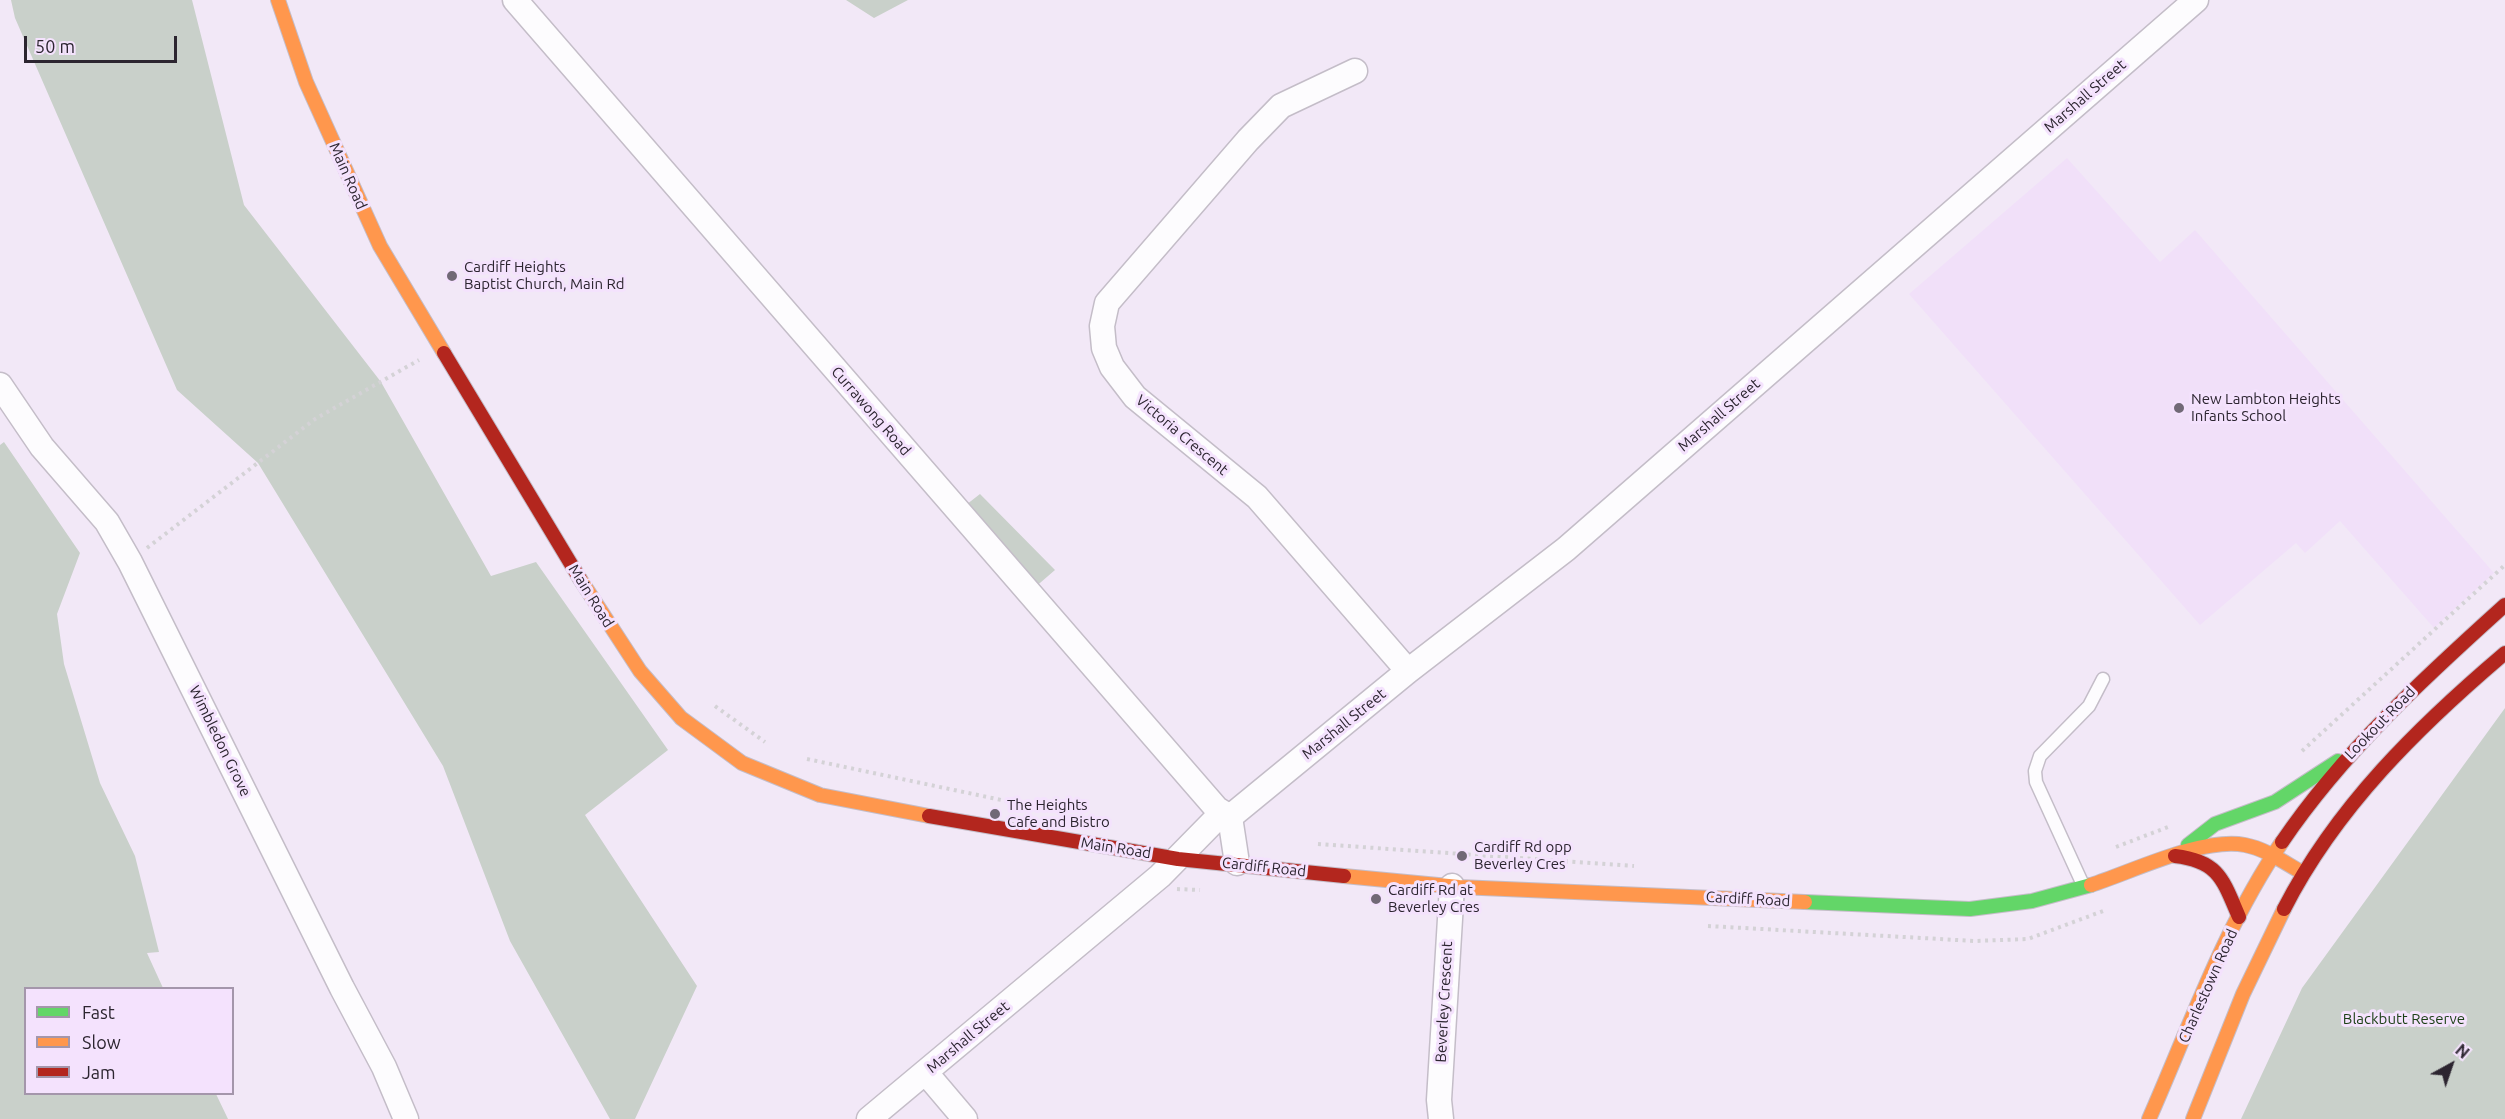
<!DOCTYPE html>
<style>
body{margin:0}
#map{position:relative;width:2505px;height:1119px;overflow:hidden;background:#f2e8f7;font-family:Ubuntu,sans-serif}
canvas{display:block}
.legend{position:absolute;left:24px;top:987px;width:210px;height:108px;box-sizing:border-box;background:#f4e2fd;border:2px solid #a496ab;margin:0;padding:8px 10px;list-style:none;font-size:18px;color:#2c2530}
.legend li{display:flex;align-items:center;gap:12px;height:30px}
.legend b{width:30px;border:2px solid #a496ab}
.north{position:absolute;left:2421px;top:1035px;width:60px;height:60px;-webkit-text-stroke:4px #f4e2fd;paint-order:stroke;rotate:40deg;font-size:16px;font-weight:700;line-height:24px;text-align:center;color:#2c2530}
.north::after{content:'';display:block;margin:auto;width:21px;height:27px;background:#2c2530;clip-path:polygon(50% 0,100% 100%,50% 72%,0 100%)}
.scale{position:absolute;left:24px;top:36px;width:153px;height:27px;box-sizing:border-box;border:3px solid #2c2530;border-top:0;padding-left:8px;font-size:18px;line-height:21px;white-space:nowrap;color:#2c2530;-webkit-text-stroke:4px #f4e2fd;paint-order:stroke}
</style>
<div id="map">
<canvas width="2505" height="1119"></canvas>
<ul class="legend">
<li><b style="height:8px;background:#63d668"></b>Fast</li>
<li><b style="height:8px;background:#ff974d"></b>Slow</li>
<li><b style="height:8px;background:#b3261e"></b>Jam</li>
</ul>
<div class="north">N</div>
<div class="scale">50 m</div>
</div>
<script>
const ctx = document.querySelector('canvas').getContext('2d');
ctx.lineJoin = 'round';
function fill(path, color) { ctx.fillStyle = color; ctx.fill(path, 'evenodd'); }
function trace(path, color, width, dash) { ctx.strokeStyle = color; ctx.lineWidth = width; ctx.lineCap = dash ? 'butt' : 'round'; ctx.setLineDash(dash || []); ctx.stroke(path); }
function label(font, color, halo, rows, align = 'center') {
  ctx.font = font + ' Ubuntu,sans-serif'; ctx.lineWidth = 6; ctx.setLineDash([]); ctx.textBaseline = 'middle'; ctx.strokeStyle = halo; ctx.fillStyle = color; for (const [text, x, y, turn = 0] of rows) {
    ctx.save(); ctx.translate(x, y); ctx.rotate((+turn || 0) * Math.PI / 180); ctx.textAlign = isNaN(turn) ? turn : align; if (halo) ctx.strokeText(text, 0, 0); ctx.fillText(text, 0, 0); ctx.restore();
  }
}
const built = new Path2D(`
 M2067 158 2160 262 2195 230 2494 573 2434 628 2340 521 2305 553 2296 543 2200 625 1909 294Z`);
const green = new Path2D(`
 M11 0H192L244 205 381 382 491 576 536 562 668 750 585 815 697 986 635 1119H610L510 941 443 766 258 463 177 390 15 18Z
 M846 0H908L874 18Z
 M4 442 80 553 57 614 64 664 100 783 135 856 159 952 147 953 163 988H26V1094H216L228 1119H0V445Z
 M980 494 1055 570 1033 589 962 508Z
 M2505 708V1119H2241L2302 988Z`);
const path = new Path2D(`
 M147 548 315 419 419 360
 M715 706 765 742
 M2302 751 2505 565
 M807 759 1011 802
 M1318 844 1634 866
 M2116 847 2168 827
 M1177 889 1200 890
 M1708 926 1975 941 2028 939 2103 911`);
const lane = new Path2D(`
 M2084 887 2036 782 2035 771 2040 756 2089 706 2103 679`);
const street = new Path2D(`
 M515 0 1217 809 1230 817 1237 863
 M1355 71 1281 106 1248 140 1107 303 1102 326 1104 348 1112 367 1135 397 1257 497 1408 671
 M0 385 42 447 107 522 130 562 342 988 384 1067 406 1119
 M926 1073 965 1119
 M869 1119 1160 876 1215 820 1230 817 1408 671 1566 549 2196 0
 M1441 1119 1439 1100 1452 886`);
const fast = new Path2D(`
 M2188 845 2215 824 2275 802 2338 761
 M1805 902 1970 909 2032 901 2091 885`);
const slow = new Path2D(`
 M278 0 306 82 380 246 444 353
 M580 579 640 671 681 718 742 763 820 795 929 816
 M1344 876 1459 887 1805 902
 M2091 885C2134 871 2202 837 2245 845 2266 849 2285 863 2303 873
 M2149 1119C2190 1026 2224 927 2282 842
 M2193 1119 2243 994 2284 909`);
const jam = new Path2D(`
 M444 353 580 579
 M929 816 1178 859 1344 876
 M2282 842C2343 752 2424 678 2505 605
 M2175 856C2219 861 2223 880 2239 917
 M2284 909C2336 807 2419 726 2505 653`);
const markers = [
 [452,276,6,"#716976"],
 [2179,408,6,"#716976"],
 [995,814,6,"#716976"],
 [1462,856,6,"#716976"],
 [1376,899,6,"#716976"]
];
const streetNames = [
 ["Marshall Street",2085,96,-41],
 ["Main Road",348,176,66],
 ["Currawong Road",871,411,49],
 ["Marshall Street",1719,415,-41],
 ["Victoria Crescent",1182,435,40],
 ["Main Road",591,596,58],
 ["Lookout Road",2380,723,-46],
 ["Marshall Street",1344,724,-39],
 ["Wimbledon Grove",220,741,64],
 ["Main Road",1116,848,9],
 ["Cardiff Road",1264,867,6],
 ["Cardiff Road",1748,899,3],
 ["Charlestown Road",2208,986,-66],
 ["Beverley Crescent",1444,1002,-87],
 ["Marshall Street",968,1037,-40]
];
const poiNames = [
 ["Cardiff Heights",464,267],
 ["Baptist Church, Main Rd",464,284],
 ["New Lambton Heights",2191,399],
 ["Infants School",2191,416],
 ["The Heights",1007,805],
 ["Cafe and Bistro",1007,822],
 ["Cardiff Rd opp",1474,847],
 ["Beverley Cres",1474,864],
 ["Cardiff Rd at",1388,890],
 ["Beverley Cres",1388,907]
];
const parkNames = [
 ["Blackbutt Reserve",2404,1019]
];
fill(built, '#f1e0f9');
fill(green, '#c9d0ca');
trace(lane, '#c4bdc8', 15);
trace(street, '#c4bdc8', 27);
trace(fast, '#c4bdc8', 16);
trace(slow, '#c4bdc8', 16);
trace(jam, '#c4bdc8', 16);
trace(path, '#d4d2d6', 4, [3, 4.5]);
trace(lane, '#fdfcfe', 12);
trace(street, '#fdfcfe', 24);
trace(fast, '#63d668', 14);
trace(slow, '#ff974d', 14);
trace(jam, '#b3261e', 14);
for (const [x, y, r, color] of markers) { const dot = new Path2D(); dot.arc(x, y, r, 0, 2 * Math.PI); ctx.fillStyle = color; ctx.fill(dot); trace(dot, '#f4e2fd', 2); }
label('15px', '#2c2530', '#f4e2fd', streetNames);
label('15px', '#2c2530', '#f4e2fd', poiNames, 'left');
label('15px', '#1a3e14', '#f4e2fd', parkNames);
</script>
